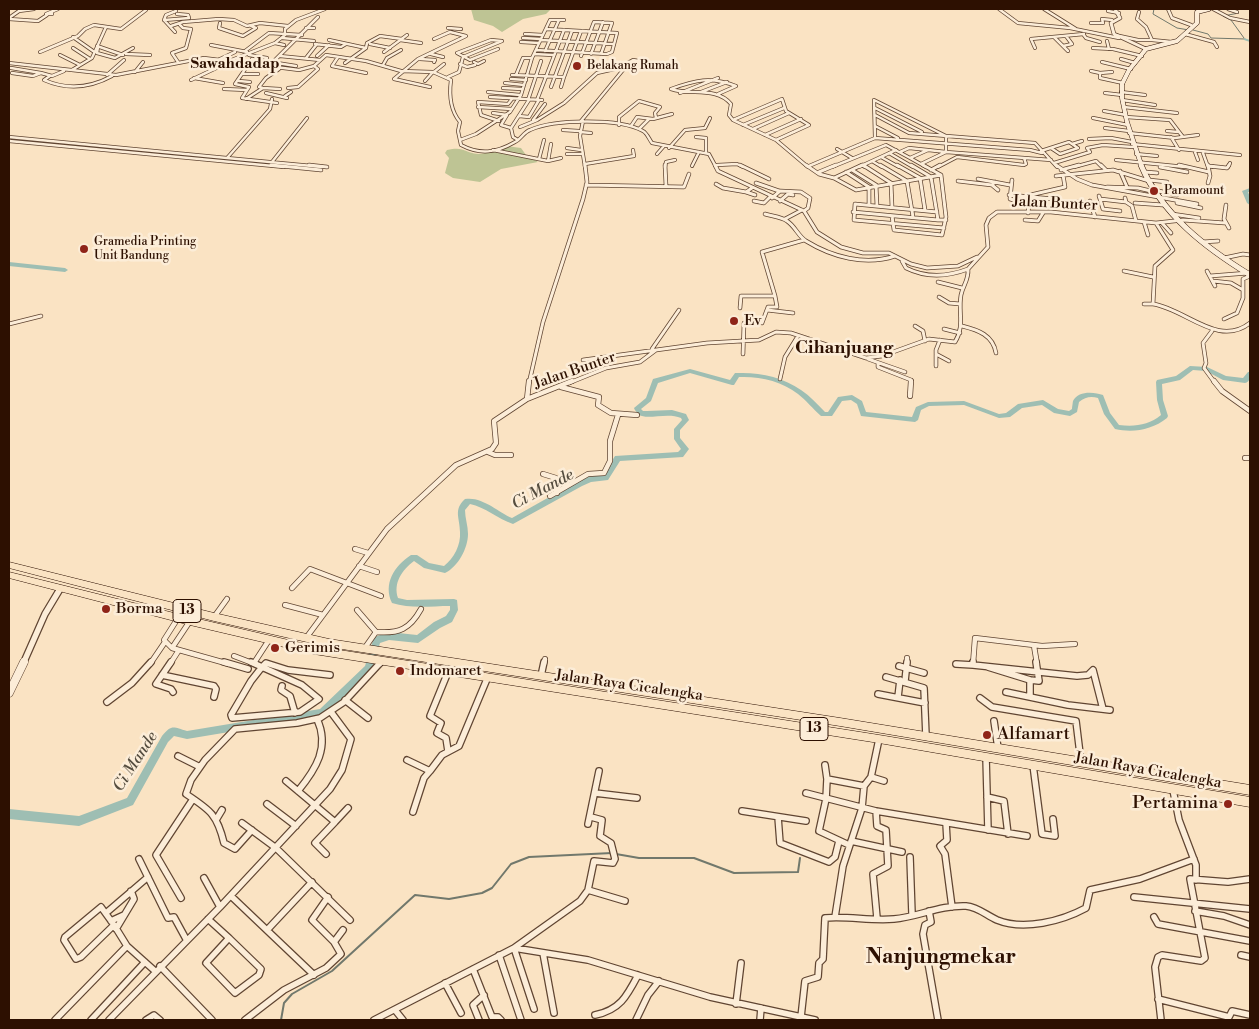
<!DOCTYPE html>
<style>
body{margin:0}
#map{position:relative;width:1259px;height:1029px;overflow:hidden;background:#fae3c3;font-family:"Libre Bodoni",serif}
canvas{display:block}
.frame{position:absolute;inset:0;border:10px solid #2d1001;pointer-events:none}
</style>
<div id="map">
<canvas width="1259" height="1029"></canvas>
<div class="frame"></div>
</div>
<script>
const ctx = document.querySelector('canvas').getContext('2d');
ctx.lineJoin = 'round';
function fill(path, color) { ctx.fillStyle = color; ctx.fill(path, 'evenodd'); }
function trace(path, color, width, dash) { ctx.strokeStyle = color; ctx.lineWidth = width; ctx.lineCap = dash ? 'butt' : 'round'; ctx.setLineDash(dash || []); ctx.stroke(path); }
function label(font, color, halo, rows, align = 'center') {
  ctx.font = font + ' "Libre Bodoni",serif'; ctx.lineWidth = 5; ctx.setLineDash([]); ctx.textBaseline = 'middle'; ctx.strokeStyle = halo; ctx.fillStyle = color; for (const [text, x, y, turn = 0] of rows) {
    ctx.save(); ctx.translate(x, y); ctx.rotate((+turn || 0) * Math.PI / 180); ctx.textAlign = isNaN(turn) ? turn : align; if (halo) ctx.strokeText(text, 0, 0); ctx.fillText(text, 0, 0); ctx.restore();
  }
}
const green = new Path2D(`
 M471 9H551L546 14 523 19 502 32 493 26 474 20Z
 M506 146 521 148 526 155 538 162 501 169 480 182 453 178 445 173 449 158 445 153 447 150C465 146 464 153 478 154 488 154 496 148 506 146Z`);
const streamFar1 = new Path2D(`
 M1154 9 1153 14 1177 28 1189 30
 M1235 9 1239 13 1223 16 1231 20 1244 38
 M1193 30 1208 34 1211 38 1245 39`);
const stream = new Path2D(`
 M616 854 639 858H694L734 873 798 872 800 858
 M281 1020 284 1003 292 994 332 971 415 895 449 899 482 893 492 888 511 864 529 857 612 853`);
const river = new Path2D(`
 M1244 38 1250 40V42L1244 40Z
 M1250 188V192H1248L1250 197V205L1247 203 1242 191Z
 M9 262 65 268 68 270 65 272 9 266Z
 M1190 366 1207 367 1226 376 1243 378 1248 372H1250C1251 376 1250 382 1245 383L1223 380 1206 371 1193 370 1180 380 1162 384 1163 400 1168 416 1167 418C1152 430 1133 433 1115 429L1104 414 1098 398C1091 396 1085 397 1079 402L1077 412 1070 416 1054 413 1042 405 1022 408 1010 417 999 418 964 405 929 406 921 410 918 420 915 422 861 416 857 404 851 400 842 401 832 416H821C813 409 806 400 798 394 782 381 759 376 739 377L734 385H732L690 373 658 383 651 401 641 409 643 411H647L672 410 686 414 689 420 680 430V438L689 449 683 457 620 461 608 480 591 482 582 486 513 524C498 519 485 507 470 504L465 510C465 518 468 526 468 534 468 548 458 567 445 573L424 568 414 561C402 570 393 583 398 598L407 600 454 599 457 600 458 610 452 622 440 628 418 643 389 640 380 643 372 671 325 716 187 739 174 736 168 742 133 805 79 826 9 819V809L79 816 127 798 162 736C172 724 173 727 187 731L320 709 365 666 374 637 389 632 417 635 434 622 446 616 450 610V606C431 606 410 609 392 603 383 584 394 566 411 555H417L429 563 444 566C454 558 461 545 460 532 460 518 453 510 465 499 482 496 498 512 512 518L576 482 590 476 603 475 615 456 678 452 681 449 674 439V429L682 420 681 418C668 412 648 420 639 415 638 414 634 409 634 408L646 398 653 379 690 369 730 380 735 373H737C759 372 783 377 801 390 810 396 817 404 825 412H828L838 397 852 395 862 401 866 412 912 417 916 407 928 402 964 401 999 414 1006 413 1018 404 1043 400 1058 409 1069 411 1072 409C1072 408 1073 401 1073 401 1078 390 1095 392 1103 395L1110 413 1119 425C1135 427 1149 425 1161 415L1157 400 1156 382 1157 380 1176 376Z`);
const minorFar3 = new Path2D(`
 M999 9 1018 23 1070 28 1119 38
 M1044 9 1076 29
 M1168 9 1172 18 1191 25
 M1213 9 1230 18 1250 22
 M1228 9 1237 12
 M1108 11 1119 13
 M52 12V14H46L58 9
 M1139 12 1137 19 1146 27 1152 40 1172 42
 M177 14 188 15 189 18
 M9 18 19 11 34 9
 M9 19 38 21 47 15
 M164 20 189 18
 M164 20 166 15 176 11
 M164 20 175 32
 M220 23 219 28 243 36 256 28 251 26
 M1091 23H1103L1102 19 1112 20
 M171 26 183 22 219 19 234 20 247 26 260 23 288 26
 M306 28H314
 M448 28 461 29
 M525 34 543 35
 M1083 34 1086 38 1100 42
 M1185 34 1214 42 1217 47
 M1115 35 1138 40
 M73 37 93 51
 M1054 37 1068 51
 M282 38 314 41
 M523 38 541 39
 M329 40 366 48
 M400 40 421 43
 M541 40 614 44
 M1137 40H1152
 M1107 41 1109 49
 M521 42 539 43
 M275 43 284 45
 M315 44 341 47 346 44
 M370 44 390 48
 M211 45 247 52
 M97 46 123 55
 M1063 46 1072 44 1066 36
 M98 47 97 53 115 58 133 48
 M73 48 90 59
 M1035 48 1031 39 1084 34
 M1093 48 1113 49 1142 56
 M498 49 470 60 457 53 491 40 502 41
 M536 50 607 54 612 52 617 33 546 29
 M245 51 269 33 302 35
 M545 51 559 20
 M40 52 78 36 85 29 94 25 121 29 146 10
 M384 52 407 35
 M126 54 150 55
 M431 54 443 57
 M534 54 553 55
 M591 54 603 22
 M60 55 80 65
 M249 55 267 58
 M280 56 320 60
 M317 56 329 45
 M581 56 594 22 612 23 601 54
 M338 57 332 66 366 73
 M306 58 317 44
 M252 59 296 66
 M420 59 435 60 434 62
 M1121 59 1135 63
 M218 60 235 52
 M229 61 275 43 285 35V29L296 20 325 9
 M178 62 172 53 186 48 191 29 183 28 180 25
 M474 62 478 64 484 61
 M1102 62 1131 69
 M9 63 116 75 204 58 299 70 314 66 326 55 366 61 401 71 433 72 451 80C449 95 450 110 460 122L458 131 461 145C480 155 496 153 515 142 521 139 524 132 530 130 554 119 620 118 643 131 647 133 649 139 652 143L709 154 716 167
 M272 63 318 17
 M345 63 366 48 367 43 380 36 402 39
 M460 64 467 67 475 65
 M248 65 235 84 249 87 242 98 277 103
 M383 65 387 58 401 50
 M11 68 41 73
 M72 70 92 58 106 27
 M1091 71 1100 73V78L1123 83
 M135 72 143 62
 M434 72 444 64
 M12 73 33 76 41 73 52 76 64 71
 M1100 73 1112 72
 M243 74H258
 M107 75 124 60
 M512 75 564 77 561 87
 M516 75 523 58H532
 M50 76 44 80C67 90 90 88 112 76
 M448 77 459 72 463 57 502 41
 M564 77 581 31
 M194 78 223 83
 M511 79 526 80
 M191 80 229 62
 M239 81 250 82
 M425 81 433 72
 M505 83 524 85
 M430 87 394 79 418 59 466 36 450 32 434 39
 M551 87 572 31
 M263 88 280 89
 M288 88 298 87 318 69 314 66
 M503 88 522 89
 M224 89 247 90
 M671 89C691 96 716 86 731 104L729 115 733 120
 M671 89C695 80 711 76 736 86
 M488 92 520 95
 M701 92 727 82
 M1121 92 1145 95
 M266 93 287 98
 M680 93 718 78
 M1105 93 1122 95
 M718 94 736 86
 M285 96 291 92
 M490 97 542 100
 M246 99 263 88 259 87 266 78 279 69
 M782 99 786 111 809 125 776 140 733 120Z
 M528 100 541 61
 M537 100 564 30
 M1122 100 1155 105
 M478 102 508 104 512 99
 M478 102 481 115 499 121
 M478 107 512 109
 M1124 107 1177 113
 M875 108 922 132
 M1104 111 1126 115
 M493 113 507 115 501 125 511 128 513 137 518 140
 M875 115 909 133 1035 143 1057 167
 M519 116 529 117 539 100
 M1126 117 1170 120 1183 137
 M1093 118 1128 125
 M533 120 545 104
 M581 121 623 70 639 61
 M583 121 580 136 585 167
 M619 125V117L639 101 660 107 655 113 656 118
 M743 125 784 108
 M631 126 637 117 653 119 672 114
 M875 126 898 138
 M520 127 537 120 564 103 597 73 619 68 633 60 639 61
 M511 128 529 100
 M1105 128 1129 131
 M639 129 649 119
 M753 129 789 113
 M563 130 579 131
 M1167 131 1178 132
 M580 132 591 133
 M1129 133 1175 138 1198 135
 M765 135 801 119
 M9 137 227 158 270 109 272 99
 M696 137 706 138V153
 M1171 137 1179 150
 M875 138 1030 150 1042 153
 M1089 139 1111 138 1132 142
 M460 140 476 134 510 112 521 95 532 58 550 20H564
 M776 140 808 167
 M9 141 284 167
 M551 144 548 161 561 158
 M1072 144 1082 141
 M1132 144 1240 155
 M567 148 581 150
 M669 148 685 130 705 128 710 118
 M1051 148 1060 154 1078 148
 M837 149 852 158
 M493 150 548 161
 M1041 151 1069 142 1078 148
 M900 152 909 148 928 150
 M1195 152 1198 160
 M889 153 913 167
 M1203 153 1208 167
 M567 154H581
 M657 154 664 146
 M1136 154 1157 156
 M881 157 899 167
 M227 158 323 167
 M910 158 926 167
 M539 159 544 140
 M1116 160 1185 167
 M872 161 882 167
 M272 162 307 118
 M1054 163 1090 152 1087 148 1103 145 1133 147
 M585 164 634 156 633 150
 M921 164 946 152 1051 160
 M717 165 737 164 743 167
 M862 165 865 167
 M692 166 699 152
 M809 166 875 138 874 100 946 136V152L928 150 910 158 886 145 832 167
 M1209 166 1214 167
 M665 167 666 162 675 160
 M859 167 896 150
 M938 167 957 157 1024 165 1026 164 1024 158
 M1074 167 1096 161 1102 167
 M1228 167 1230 163`);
const minorFar2 = new Path2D(`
 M271 165 321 170
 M309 165 327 167
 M665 165 666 186
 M715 165 718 171 804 211 817 232 841 247 863 253H889L911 264 927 268 958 266 977 257
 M740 165 769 179
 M806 165 819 174 834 178 862 165
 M863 165 891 183 892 207
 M880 165 907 181 913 217
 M897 165 920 178 925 210
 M911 165 931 177
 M1056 165 1077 179 1092 185 1197 204
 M1101 165 1106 170
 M1179 165 1209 172
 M1209 166 1227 168 1229 165
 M1160 167 1187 172
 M852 170 876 185 877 206
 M931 170 940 165
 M1061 170 1079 165
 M1120 171 1127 187
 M819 172 836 165
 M846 172 869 187V205
 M1145 172 1157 173
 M1056 176 1113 170 1149 181
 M931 177 938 220H946
 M834 178 856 190 941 175 923 165
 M978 179 1010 185
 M1012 180 1010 199 1029 204 1028 213
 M1149 180 1167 182
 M958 181 992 185 995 182
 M756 183 779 191
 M1208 183 1210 176 1208 165
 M716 184 723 188 746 192 752 188
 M586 185 684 187 689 174
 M992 185 998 190
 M1107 187 1138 188 1155 192
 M1154 190 1177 195 1181 191
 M746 192 755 195
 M1009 195 1054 199
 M1026 196 1065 187 1063 175
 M1099 196 1100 199 1126 202 1125 198
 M772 198 780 191 801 192 810 198 808 208 804 211
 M1100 199 1103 209 1120 211
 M1177 200V203L1201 208
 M754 201 764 203 770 197
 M780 201 788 194 793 195
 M1090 201 1095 217
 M1077 202 1091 203
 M1126 202 1132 206 1136 221
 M1135 203 1163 205
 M1226 205 1224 219 1229 228
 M853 212 938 220
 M937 212 855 204 854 220 944 228
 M765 214C771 216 782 217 787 221 795 226 798 236 806 241 832 257 865 266 895 256
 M1172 214 1199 218
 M892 216 894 230 942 235 946 217 941 175
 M785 219 802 210
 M1025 220 1038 221 1043 213
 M1144 222 1148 235
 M1162 223 1171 233
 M1202 242 1218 241
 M1224 258 1243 254 1250 255
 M902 261 906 268C926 278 947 277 968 269
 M1124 271 1153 277
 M1207 271 1215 286
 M1210 276 1248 273
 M1213 281 1231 283 1243 290
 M938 282 962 288
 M939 297 949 303 960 304
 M1144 304H1153L1155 266 1173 250 1156 223
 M1153 304C1186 309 1218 348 1250 323
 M740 308 741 296H775L762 252 804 240
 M767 310 793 313
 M1224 319 1237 313 1243 298V279L1250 276
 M762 323 768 307H777L775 296
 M9 324 41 316
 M915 326 923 331 925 341
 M962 326C978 330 993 335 996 353
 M944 329 960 333
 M1212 331 1203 343 1206 363 1204 368 1215 383
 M652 349 679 310
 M743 354 744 323
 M936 354 949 361
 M868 359 905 372
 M583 360 656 350
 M878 364V367L911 380V383
 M936 366V350L940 340
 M780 379 785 357 798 336
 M529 383 543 322 583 199 587 182 585 165
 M569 383 606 368 640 362 656 350 707 343 759 340 776 332 791 333 866 358 882 356 929 339 955 342C965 326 958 312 961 295 963 285 969 280 968 269L988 247 986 225 989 218 997 212H1051L1156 223 1183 220 1225 223`);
const minorFar1 = new Path2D(`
 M1214 381 1222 391 1250 411
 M561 387 599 397 598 405 611 413 637 415
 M910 396 911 381
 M527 399 529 381
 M488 452 495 455H511
 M1245 458H1250
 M543 474 556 478 557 493
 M550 496 588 474 604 473 610 461V441L618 415
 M355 549 368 553
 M359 566 377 572
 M292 588 310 569 381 596
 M285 605 323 615
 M357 610 376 632C399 634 410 629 421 609
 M214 617 227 599
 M178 618 164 640 172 648 229 664
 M306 638 387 529 456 465 492 449 496 443 494 421 527 399 572 381
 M1034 646 1037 664
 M172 648 190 621
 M364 649 376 632
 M234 656 255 664
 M254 663 269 640
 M150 664 165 642
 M170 664 179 650
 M265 664H268
 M380 664 383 661
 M544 664 545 659
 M907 664V658
 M973 664 975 638 1042 646 1075 644`);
const minor = new Path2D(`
 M171 662 156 684 171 689 173 692
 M224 662 248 669
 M251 662 262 667
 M956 664 973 665V662
 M973 665 1077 676 1088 675 1093 670 1103 709
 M899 666 924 673
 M262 667 302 685 319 699 300 712 232 718 231 715 251 681Z
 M262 667 266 663 288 670 330 675
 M988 667 1030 680
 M448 672 430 716 441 723 437 733 446 738 448 751
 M162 675 214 686 216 689 214 697
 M541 676 544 662
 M886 677 924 688 926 736
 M905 681 907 662
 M282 686 281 690 290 696 295 713
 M1006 692 1068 705 1110 710
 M878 694 925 703
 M898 697 900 680
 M1030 697V680L1039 681 1036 662
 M980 698 992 707 1076 721 1081 762
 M345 700 368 718
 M107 702 132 683 151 662
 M994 721 998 748
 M178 756 200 767
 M986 757 988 830
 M407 760 430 771 442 755 459 746 487 679
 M825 765 827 779 864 786
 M1033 765 1042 834 1055 836 1053 819
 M871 777 884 781
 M827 779 826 799 819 831 849 845
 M286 781 335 822 315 843 326 854
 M1173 790 1179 820 1196 865V880
 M298 791C316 769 330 747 317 719
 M595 793 637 798
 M806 793 876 811 1027 836
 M987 797 1004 801 1008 834
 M267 804 296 826
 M742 811 806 821
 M876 811 877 826 886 830 888 866 873 874 877 918
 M413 812 424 778 430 771
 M778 817 780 843 829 862 835 857 839 841
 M216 820 222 810
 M335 822 348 808
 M242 823 276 848 350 920
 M946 823 947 840 940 846 945 854 952 907
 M588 824 599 771
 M252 830 235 849 224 843C217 814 210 810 186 794L191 780 205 760 235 729 297 723 320 718 344 702 381 662
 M851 841 902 852
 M910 857 912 914
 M139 859 168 918 174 917 186 939
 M204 878 220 907
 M588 890 594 861 613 863 615 859 611 843 600 836 602 820 591 817
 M231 896 314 975
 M1134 897 1250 909
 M181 898 156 855 193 799
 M101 907 114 925 81 957 76 959 64 940 65 937Z
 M929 911 931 922 925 925 923 934 938 1020
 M1195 911 1224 916 1250 925
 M106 913 148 877
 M835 917 843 866 862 808 864 786 871 777 879 739
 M1154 917 1158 924 1250 941
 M208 919 229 938
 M111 921 124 915
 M114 925 127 946 155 971
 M116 929 134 899 131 891
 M268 929 312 882
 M229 938 261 969 259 975 235 993 206 963Z
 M334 942 343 930
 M543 953 554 1013
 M499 955 521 1020
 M1241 955 1250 957
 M160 966 212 1020
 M473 969 492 1017H498L501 1020
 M445 983 461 1013
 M1158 999 1229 1017 1232 1011 1250 1015
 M736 1004 741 963
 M534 1009 514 948 580 901 588 890 625 901
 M395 1010 403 1020
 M595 1015C620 1010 627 996 638 975
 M801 1017 805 981 818 977 819 963 823 959 825 918C848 916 871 921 894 919 918 917 940 905 966 906 978 907 986 915 997 920 1024 931 1062 921 1086 908L1090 890 1140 879 1194 859
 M55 1020 127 946
 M91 1020 145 962
 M109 1020 220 907 330 789 342 770 351 739 331 712
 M146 1020 154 1015 160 1020
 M245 1020 284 990 326 968 341 954 334 942 312 920 328 897
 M374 1020 514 948 588 960 710 997 815 1020
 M479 1020 473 1005 484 995
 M636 1020 648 995 659 981
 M760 1020 761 1008
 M1161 1020 1155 967 1158 957 1162 955 1201 961 1205 958 1190 879 1228 882 1250 879`);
const tertiaryFar2 = new Path2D(`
 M1115 9 1120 18 1111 23 1114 34 1146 49`);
const tertiaryFar1 = new Path2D(`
 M23 664 45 614 60 589`);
const tertiary = new Path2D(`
 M9 693 24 662`);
const secondaryFar1 = new Path2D(`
 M1142 167 1127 122 1122 98V84L1129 70 1146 49 1177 41 1197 23V12L1209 9`);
const secondary = new Path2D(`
 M1141 165C1162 215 1206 248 1250 275`);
const trunk = new Path2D(`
 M9 562 214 613 329 639 840 718 1250 785V795L840 726 329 647 214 621 9 568Z
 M9 572 190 617 314 646 879 735 1250 797V807L879 743 314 654 190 625 9 578Z`);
const markers = [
 [577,66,5,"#8f2418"],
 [1154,191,5,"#8f2418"],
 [84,249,5,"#8f2418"],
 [734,321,5,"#8f2418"],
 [106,609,5,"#8f2418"],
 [275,648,5,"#8f2418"],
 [400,671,5,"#8f2418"],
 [987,735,5,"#8f2418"],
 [1228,804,5,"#8f2418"]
];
const farPoinames = [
 ["Belakang Rumah",587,66],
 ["Paramount",1164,191],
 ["Gramedia Printing",94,242],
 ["Unit Bandung",94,256]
];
const shields = [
 [187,611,28],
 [814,729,28]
];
const shieldNames = [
 ["13",187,611],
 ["13",814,729]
];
const farQuarternames = [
 ["Sawahdadap",235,64]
];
const streetNames = [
 ["Jalan Bunter",1055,204,3],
 ["Jalan Bunter",575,371,-19],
 ["Jalan Raya Cicalengka",629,686,8],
 ["Jalan Raya Cicalengka",1148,771,10]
];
const poiNames = [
 ["Ev",744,321],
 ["Borma",116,609],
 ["Gerimis",285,648],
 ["Indomaret",410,671]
];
const waterNames = [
 ["Ci Mande",543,490,-28],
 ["Ci Mande",136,762,-57]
];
const quarterNames = [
 ["Cihanjuang",844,349]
];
const nearPoinames = [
 ["Alfamart",997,735],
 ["Pertamina",1218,804,"right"]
];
const nearQuarternames = [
 ["Nanjungmekar",941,958]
];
fill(green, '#bec494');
trace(streamFar1, '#71786c', 1);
trace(stream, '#71786c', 2);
fill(river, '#9ebeb3');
trace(minorFar3, '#604532', 4);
trace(minorFar2, '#604532', 4.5);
trace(minorFar1, '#604532', 6);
trace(minor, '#604532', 8);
trace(tertiaryFar2, '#604532', 4.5);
trace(tertiaryFar1, '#604532', 8);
trace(tertiary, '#604532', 9);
trace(secondaryFar1, '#2d1001', 5);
trace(secondary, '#2d1001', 6);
trace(trunk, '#2d1001', 1);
trace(minorFar3, '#fcedd8', 2.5);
trace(minorFar2, '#fcedd8', 3);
trace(minorFar1, '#fcedd8', 4.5);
trace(minor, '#fcedd8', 5.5);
trace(tertiaryFar2, '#fcedd8', 3);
trace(tertiaryFar1, '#fcedd8', 5.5);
trace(tertiary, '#fcedd8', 8);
trace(secondaryFar1, '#fcedd8', 4);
trace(secondary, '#fcedd8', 5);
fill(trunk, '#fae3c3');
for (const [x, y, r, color] of markers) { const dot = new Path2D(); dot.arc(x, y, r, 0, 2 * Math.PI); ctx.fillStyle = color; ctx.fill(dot); trace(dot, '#fcedd8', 2); }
label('12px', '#2d1001', '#fcedd8', farPoinames, 'left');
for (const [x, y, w] of shields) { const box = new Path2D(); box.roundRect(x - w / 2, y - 11.5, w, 23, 4); ctx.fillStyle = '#fcedd8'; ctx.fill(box); trace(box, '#2d1001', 1); }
label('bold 14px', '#2d1001', null, shieldNames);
label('bold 15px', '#2d1001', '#fcedd8', farQuarternames);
label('15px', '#2d1001', '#fcedd8', streetNames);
label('15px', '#2d1001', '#fcedd8', poiNames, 'left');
label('italic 16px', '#554d3f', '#fcedd8', waterNames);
label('bold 18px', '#2d1001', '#fcedd8', quarterNames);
label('18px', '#2d1001', '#fcedd8', nearPoinames, 'left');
label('bold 21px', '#2d1001', '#fcedd8', nearQuarternames);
</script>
